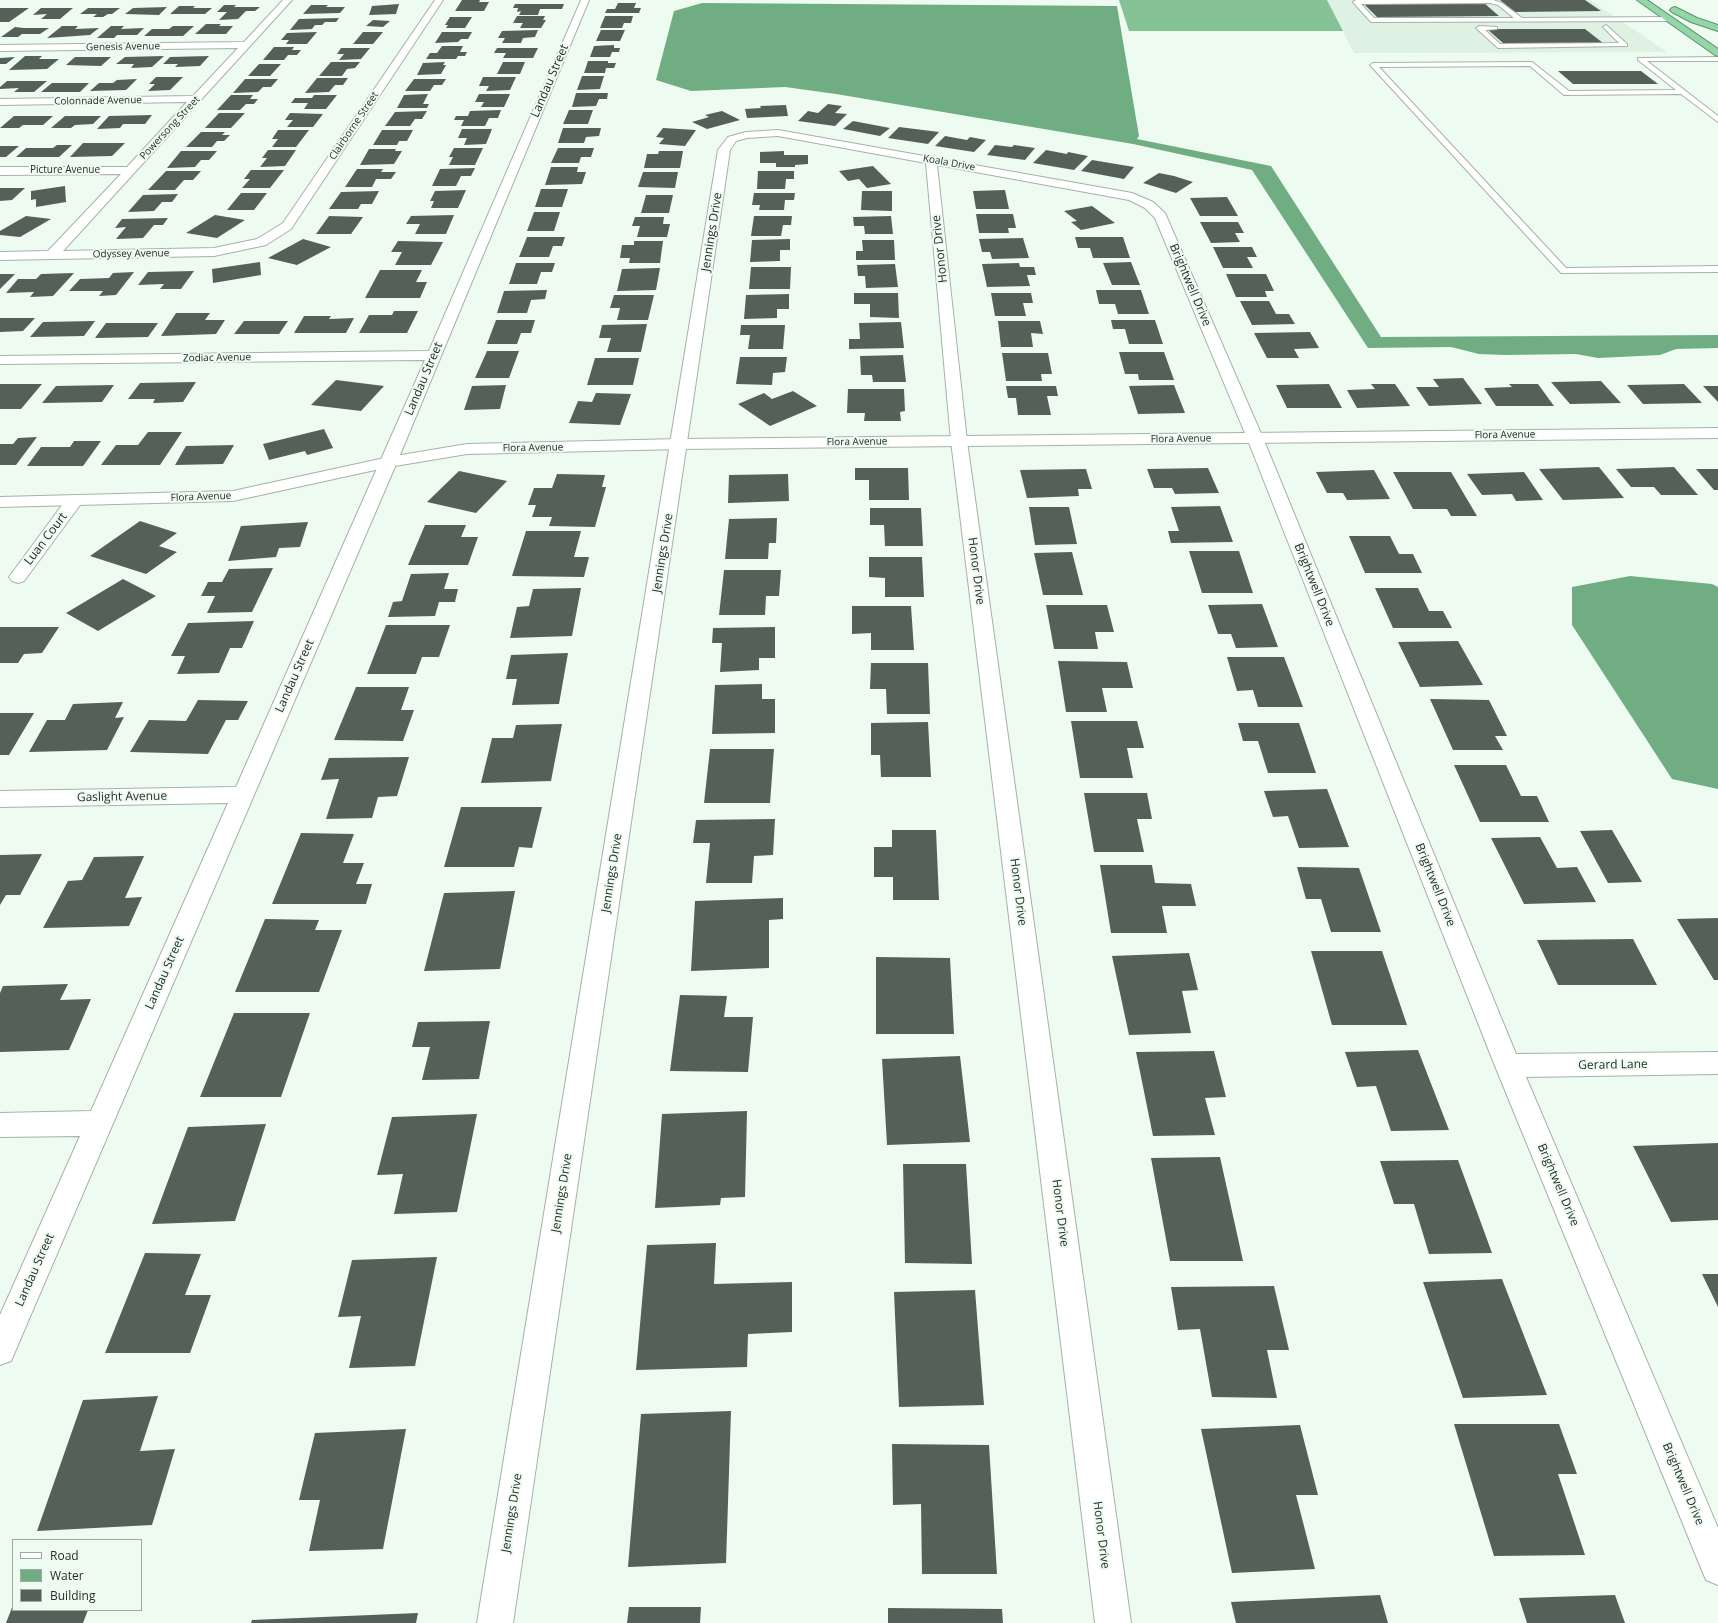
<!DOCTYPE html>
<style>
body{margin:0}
#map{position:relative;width:1718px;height:1623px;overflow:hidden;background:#eefbf1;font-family:"Open Sans",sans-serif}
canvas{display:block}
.legend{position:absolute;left:12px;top:1539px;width:130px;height:72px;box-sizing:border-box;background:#eefbf1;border:1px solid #9fa9a1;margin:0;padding:5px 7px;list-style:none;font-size:12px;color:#282d29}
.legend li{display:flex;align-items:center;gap:8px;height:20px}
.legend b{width:20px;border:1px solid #9fa9a1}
</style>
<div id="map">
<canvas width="1718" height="1623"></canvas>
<ul class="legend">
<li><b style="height:5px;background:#fff"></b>Road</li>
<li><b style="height:11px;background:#71ad82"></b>Water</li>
<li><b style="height:11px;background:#556158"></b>Building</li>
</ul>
</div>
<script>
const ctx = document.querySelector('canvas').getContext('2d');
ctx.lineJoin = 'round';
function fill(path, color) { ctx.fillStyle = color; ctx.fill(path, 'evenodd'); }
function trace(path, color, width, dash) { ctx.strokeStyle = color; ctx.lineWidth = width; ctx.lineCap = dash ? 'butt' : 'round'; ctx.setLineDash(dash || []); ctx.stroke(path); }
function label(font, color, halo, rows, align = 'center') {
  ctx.font = font + ' "Open Sans",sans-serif'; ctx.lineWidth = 4; ctx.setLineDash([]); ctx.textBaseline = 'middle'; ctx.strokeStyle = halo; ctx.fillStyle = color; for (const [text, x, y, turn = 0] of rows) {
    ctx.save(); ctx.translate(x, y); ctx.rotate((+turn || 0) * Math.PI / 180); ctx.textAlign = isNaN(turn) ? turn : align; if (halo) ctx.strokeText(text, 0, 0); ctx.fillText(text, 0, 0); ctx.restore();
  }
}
const built = new Path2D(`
 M1327 0H1590L1667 52 1354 53Z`);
const forest = new Path2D(`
 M1119 0H1327L1343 31H1129Z`);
const water = new Path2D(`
 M702 3 1117 6 1139 136 1137 139 1271 166 1381 337 1718 335V348L1676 349 1660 355 1598 358 1576 354 1504 355 1479 354 1451 347 1368 348 1252 170 1133 144 836 94 785 87 691 91 656 80 674 11Z
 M1630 576 1712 584 1718 587V789L1672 779 1572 625V587Z`);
const building = new Path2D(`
 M462 0H480L479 2H489L484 11H455Z
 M1500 0H1585L1601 11 1515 12Z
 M618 3H636L634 8H641L639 13H605L607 9H615Z
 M1484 3 1499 16 1377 17 1364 4Z
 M399 4 396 14 369 15 372 6Z
 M515 4H564L562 9H540L538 15H519L521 11 517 12 518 8H513Z
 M224 5H236L234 7H260L255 11H246L238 19 219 20 227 12H217Z
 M311 5H328L326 7H345L340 13 303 14Z
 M179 6H195L193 8H212L205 14H170Z
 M167 7 159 15 125 14 133 8Z
 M0 8H29L9 22H0Z
 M41 8H73L60 19H41L47 14 33 15Z
 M88 8H120L112 14H108L103 17H93L97 14H80Z
 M517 16H545L543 20H546L541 28H520L523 23H513Z
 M605 16H633L631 23H624L622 28H600Z
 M450 17H472L465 28H446L448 25H445Z
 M339 18 336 22H325L322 25H315L312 29 290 30 299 19Z
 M373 20 390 21 383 27 366 26Z
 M206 24H221L219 26H233L226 34H195Z
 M62 26H78L75 29 99 28 90 35 47 38Z
 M111 26H124L121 29 144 28 137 35H117L114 38H97Z
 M173 26H194L183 36H144L152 29H169Z
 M15 27 24 28H49L40 34H22L18 37H1Z
 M1487 29H1585L1603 43H1503Z
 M538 30 535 37 523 38 521 43H502L505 38H498L502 31Z
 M601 30H625L620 41H596Z
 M317 32 307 44H286L289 40H281L287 33Z
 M363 32H383L373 44H353Z
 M442 32H472L468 39H461L458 42 435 43Z
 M614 45V48H620L619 52H612L610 57H590L594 46Z
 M442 46H463L460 52H467L465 56H458L456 59H426L430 53H437Z
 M274 47H294L292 50H301L297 55H288L284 60H263Z
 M341 48H370L361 59 339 60 344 54H337Z
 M497 48H538L533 58H503L506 53H494Z
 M25 56H42L39 59H59L47 69 9 70Z
 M164 56 152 67 131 68 134 64H116L125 57Z
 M209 56 200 66 175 67 178 64H163L170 57Z
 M15 57 6 64H0V58Z
 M75 57H111L101 66 66 65Z
 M588 61H608V63H616L614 68H606L605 73H584Z
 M331 62H360L355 68 347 69 342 76H319Z
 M445 62 443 65H446L441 74 417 75 423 63Z
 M503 62H525L520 74H497Z
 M259 64H281L270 76H248Z
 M1558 71H1641L1658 84H1573Z
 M582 76H604L600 89 577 90Z
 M156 77H183L170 90 148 91 155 84H149Z
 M483 77H516L510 90 486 91 489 86H479Z
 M317 78H348L343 85H335L329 92 305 93Z
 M137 79 126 90 90 91 99 83H113L117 80Z
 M245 79H278L271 87H263L258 92 233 93Z
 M414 79H446L442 85H434L430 91H405Z
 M7 81H47L34 92H14L19 88 0 89V87Z
 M52 83H89L80 92H41Z
 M576 93H608L607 99H599L596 106 572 107Z
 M428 94 423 104H429L427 108H397L404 95Z
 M479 94H510L504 107H481L484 102H475Z
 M231 95H253L250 99H258L254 104H246L240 110H217Z
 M314 95H337L326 109H304L308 103H291L295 98H312Z
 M828 104 842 106 835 113 847 114 835 126 798 121 808 111 818 113Z
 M786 105 788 116 747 118 745 109 761 108 760 106Z
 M501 110 498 118H489L485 126H461L464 120H454L456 116H468L470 111Z
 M569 110H593L588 124H563Z
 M427 111 422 119H415L410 126H385L395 112Z
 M722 111 740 120 707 129 692 122 709 117 705 115Z
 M219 113H245L231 128H205Z
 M290 113 323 114 313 127H287L293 120H285Z
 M152 115 145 124H123L120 128 97 129 109 116Z
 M14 116H53L43 125H23L19 128H0Z
 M65 116H101L93 124 75 125 71 128H51Z
 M853 121 890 128 880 136 843 129Z
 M899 127 939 132 928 144 888 138Z
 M563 128H601L599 136 586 137 584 143H558Z
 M663 128 696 130 685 146 659 144 664 138 656 137Z
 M462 129H492L486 144 464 145 467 138H458Z
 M278 130H309L296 147H272L278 139H272Z
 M382 130H413L407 141H399L397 145H373Z
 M201 132H225L222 135H230L224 141H217L212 147H186Z
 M945 136 967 140 970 137 986 140 974 152 935 146Z
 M83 143H125L112 156 70 157Z
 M57 145H72L59 157H16L26 148H53Z
 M995 145 1012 147 1014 145 1035 148 1025 160 987 155Z
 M0 146H19L6 157H0Z
 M454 148H483L475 165H449L453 157H449Z
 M558 148H594L591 157H581L579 163H551Z
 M369 149H396L395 151H402L394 164 360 165Z
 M268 150H296L285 166 260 167 267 158H262Z
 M1046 150 1067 154 1068 152 1088 156 1074 170 1033 163Z
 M181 151H217L209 160H201L195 167 167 168Z
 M659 151H683L680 168H644L647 154H658Z
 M784 151V155H808V164L795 165V167H776V163H760V152Z
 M1092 160 1134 167 1124 179 1081 171Z
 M873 166 891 184 867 188 859 179 848 181 839 171Z
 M551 167H578L577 172H586L582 184 545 185Z
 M475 168 471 176H461L456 186H432L440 169Z
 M357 169H383L381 172H396L391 179H376L372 187H345Z
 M251 170H284L270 188H242L250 179H244Z
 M166 171H201L193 180H184L175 190H148Z
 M758 171H794V179H786L785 189H757Z
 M643 172H678L675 188 638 187Z
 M1159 173 1174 176 1193 182 1176 193 1143 183Z
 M65 186 66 202 36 207V199L31 200V191Z
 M0 188H25L12 200 0 201Z
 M541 189H568L562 207H535Z
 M466 190 458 208H431L434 201H430L435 191Z
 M1005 190 1009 209H976L973 191Z
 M379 191 372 204H361L358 209H329L341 192Z
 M862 191H892V211L861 210Z
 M241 193H267L254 210H227Z
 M754 193H795L794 200H785L784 210H759L760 205H752Z
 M178 194 172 202H162L154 211 128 212 143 195Z
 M646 195H673L669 213H641Z
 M1227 197 1238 216H1200L1190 198Z
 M1092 206 1115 223 1081 230 1071 222 1077 221 1064 211Z
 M534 212H560L554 231H527Z
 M976 214H1013L1016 228H1008L1009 233H979Z
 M215 215 245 220 217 238 186 233Z
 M454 215 446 234H415L420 224H406L411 216Z
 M26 216 51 219 20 237 0 235V231Z
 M329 216 363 217 351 234H316Z
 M754 216H792L791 225H783L781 236H751Z
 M891 216 893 234H865L864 226H854L853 217Z
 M635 217H664L663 224H670L667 237H637L640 226H632Z
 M168 218 163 225H154L143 238 116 239 126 227 115 228 122 219Z
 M1200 222H1238L1244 233H1235L1240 242 1211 243Z
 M527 237H565L562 246H553L549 257H519Z
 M1075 237H1123L1130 258H1093L1090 248H1078Z
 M1023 238 1029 258 992 259 990 252H982L979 239Z
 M303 239 331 247 297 265 268 258Z
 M790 239V250H780V261L750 262 752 240Z
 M862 240H894L895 260H856V251H863Z
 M398 241 443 242 431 265H395L402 252H391Z
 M634 241H663L660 263H629L630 258H620L622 245H634Z
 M1213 247H1252L1257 257H1247L1253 268H1223Z
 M260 262 261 275 213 283 212 269Z
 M1131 262 1140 285H1112L1103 263Z
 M516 263H555L552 272H541L537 284H509Z
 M1019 263 1020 267H1034L1036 275H1027L1030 286 987 287 982 264Z
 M895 264 898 287 866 288 865 276H858L857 265Z
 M751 267H791L790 289H749Z
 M660 268 656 290 617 291 622 269Z
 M380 270H422L416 282H427L420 298H365Z
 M194 271 181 289H160L164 284 138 285 148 272Z
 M134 272 116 295 99 296 103 291H69L80 279 109 278 113 273Z
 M74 273 53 296 30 297 34 292 6 293 18 279H36L41 274Z
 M0 274H15L0 289Z
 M1226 274H1266L1274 291H1265L1267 297H1236Z
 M547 290 545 299 531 300 527 313H497L504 291Z
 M1096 290H1141L1149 314H1118L1115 304H1099Z
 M854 293H898L899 318 870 317V304H854Z
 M991 293H1031L1033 303H1023L1026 316H995Z
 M789 294V309H777V318L744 319 746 295Z
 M614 295H654L648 320H617L620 308H610Z
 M1240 301H1269L1276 314H1289L1295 324 1252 325Z
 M394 311H418L407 333H359L369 315H392Z
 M176 313H210L205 320H225L216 334 161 336Z
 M304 316H331L329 319 354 318 346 333H294Z
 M0 318H35L23 331 0 332Z
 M496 320H535L531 333H521L517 344H487Z
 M1111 320H1155L1163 344H1129L1125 329H1113Z
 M95 321 84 336 30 337 43 322Z
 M244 321H288L279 334H234Z
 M998 321H1040L1043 334 1031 333 1033 347H1001Z
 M901 322 904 348 849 349V339H860L859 323Z
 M106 323H158L148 337 95 338Z
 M647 324 641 352H607L611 338H599L602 325Z
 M741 325H785L783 349H748L750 335H740Z
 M1310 332 1319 348 1294 349 1299 358H1267L1254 333Z
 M487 351H519L509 378H475Z
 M1119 352H1164L1174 380H1139L1138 374H1125Z
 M1002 353H1048L1052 374H1041L1042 381H1006Z
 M903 355 906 382H873L872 375H861L860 356Z
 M740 357H787L785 372 773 373 772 385 736 384Z
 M595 358H639L633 385H587Z
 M1463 378 1482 404 1429 406 1416 387H1439L1433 379Z
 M336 380 384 386 361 411 311 405Z
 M1601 381 1621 403 1570 404 1551 382Z
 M196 382 183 402 153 403 155 399H128L140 383Z
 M0 384H42L21 409H0Z
 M1329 384 1342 408H1287L1276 385Z
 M1371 384H1395L1410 406 1357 408 1347 390 1375 389Z
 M1509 384H1538L1554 406H1496L1484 388 1512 387Z
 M1684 384 1702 403 1643 404 1627 385Z
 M114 385 102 402 42 403 56 386Z
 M506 385 500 409 464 410 472 386Z
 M1174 385 1185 413 1138 414 1129 386Z
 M1006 386H1056L1058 396H1047L1051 415H1018L1016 398H1008Z
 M1703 386H1718V402Z
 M848 389H904L905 411 900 412 901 421H864L865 413H847Z
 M793 391 817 406 770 426 738 404 764 393 772 399Z
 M596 393 631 394 620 425 569 423 578 401 592 402Z
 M324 429 333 448 307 455 305 451 269 460 263 444Z
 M148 432H182L160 465H101L116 445H138Z
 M37 437 16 465H0V444H13L18 438Z
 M74 441H101L83 466H27L41 447H70Z
 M234 445 223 464 175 465 186 446Z
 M1599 467 1624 498 1563 500 1539 469Z
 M1674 467 1698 495H1661L1654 487H1631L1616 469Z
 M855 468H908L909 500H869V480H855Z
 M1208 468 1219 493 1175 494 1172 488H1154L1147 469Z
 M1086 469 1092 489H1078L1079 496 1027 498 1020 470Z
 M1696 469H1718V490H1714Z
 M1374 470 1390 499 1347 500 1343 493H1327L1316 472Z
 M459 471 507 481 476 513 427 502Z
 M1393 472H1451L1477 516H1451L1447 509H1413Z
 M1524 472 1543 500 1516 501 1512 494 1482 495 1467 474Z
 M557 474 605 475 602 487H606L595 527 549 526 552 517H532L536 505H528L534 488H552Z
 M788 474 789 501 728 503 729 475Z
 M1220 506 1233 542 1171 543 1168 531H1179L1171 507Z
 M1029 507H1069L1077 544 1035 545Z
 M870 508H921L923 546H885L884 525H870Z
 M777 518 776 543H769L768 559H725L729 519Z
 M140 521 177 533 159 546 177 552 146 574 90 556Z
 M308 522 300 547 279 548 276 557 228 561 241 526Z
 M425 525H466L461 537H478L468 565H408Z
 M526 531H581L574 557H589L584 577 512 576Z
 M1349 536H1390L1399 554H1413L1422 573H1365Z
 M1189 551H1239L1253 593H1202Z
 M1072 552 1083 595H1043L1034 553Z
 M869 557H922L924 597H885V578L869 577Z
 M273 568 252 612 207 613 215 596H201L208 582H222L229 569Z
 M724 570H781L779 596H766L765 615H719Z
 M449 573 444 589H458L455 602H439L435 616 388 617 393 602 402 601 411 574Z
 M123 579 156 596 98 631 66 613Z
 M581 588 572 636 510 638 517 607 529 606 533 589Z
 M1375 588H1418L1429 611H1443L1452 628H1393Z
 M1262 604 1278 647 1236 648 1231 634H1218L1208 605Z
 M1046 605H1107L1114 632H1095L1098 649H1054Z
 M852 606H911L914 650H871V633L852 634Z
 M254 621 242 648H230L219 673 177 674 185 656H171L188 623Z
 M386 625H450L439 657H422L416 674H367Z
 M0 627H59L42 653 24 654 18 663H0Z
 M775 627V658H759V670L720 672 722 643H712L713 628Z
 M1458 641 1483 685 1420 687 1398 642Z
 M568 653 559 704 512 705 517 679H506L511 655Z
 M1227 657H1284L1303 707H1258L1253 690 1237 691Z
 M1058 661 1127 662 1133 688H1102L1107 712H1066Z
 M871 663H928L930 714H887L886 689H870Z
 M762 684V699H775V733L712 734 715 685Z
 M356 687H409L401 710H414L403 741 334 740Z
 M1430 699 1489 700 1507 736H1495L1503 750H1453Z
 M198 700 248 701 238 720H226L208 754 130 752 149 720 186 721Z
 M123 702 115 718 124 717 107 750 29 752 47 720H65L73 704Z
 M0 713H34L9 755H0Z
 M1071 721H1137L1144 748H1127L1133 778H1080Z
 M928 722 931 777H881L880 755H871V723Z
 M1238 723H1299L1316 773H1268L1258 741H1243Z
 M562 724 551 781 481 783 492 738H513L516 725Z
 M710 749H774L770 803H704Z
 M409 757 397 796 378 797 372 818 326 819 339 779 321 780 329 758Z
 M1454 765H1506L1521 796H1537L1549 822H1480Z
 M1327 789 1349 847 1299 848 1288 816 1273 817 1264 791Z
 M1084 793H1147L1152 819H1137L1144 852H1094Z
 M461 807H542L532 848 519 847 514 867H444Z
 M775 819 773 855 754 856 752 883H706L710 843H693L696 820Z
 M892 830H936L939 900H893V877H874V847H892Z
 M1612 830 1642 882 1608 883 1580 831Z
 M301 833 354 834 343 863H364L356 884H372L366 904H272Z
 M1540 837 1557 868 1577 867 1596 902 1524 904 1491 838Z
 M42 854 20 895H6L0 905V855Z
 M144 856 125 898 142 897 129 926 43 928 68 881 82 880 94 857Z
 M1100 865H1152L1155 883 1191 884 1196 906H1162L1167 933H1111Z
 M1297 867 1359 868 1381 932H1331L1321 899H1306Z
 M515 891 500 969 424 971 444 893Z
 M783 898V919L769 920V968L691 971 695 901Z
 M1718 918V980H1714L1677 919Z
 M265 919 319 920 315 930H342L319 992H235Z
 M1633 939 1657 985H1558L1537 940Z
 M1311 951H1382L1407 1025H1332Z
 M1189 953 1198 990 1182 991 1191 1033 1129 1035 1112 956Z
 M876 957 950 958 954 1034H876Z
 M68 984 60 1000 91 999 69 1050 0 1052V993L3 986Z
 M680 995 727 996 724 1017H753L748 1072 670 1071Z
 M234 1013H310L281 1097H200Z
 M490 1021 479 1079 422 1080 430 1047H412L418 1022Z
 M1418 1050 1449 1130 1391 1131 1376 1086 1357 1087 1345 1052Z
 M1214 1051 1226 1097 1205 1098 1215 1135 1153 1136 1136 1052Z
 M960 1056 970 1142 887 1145 882 1059Z
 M747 1111 745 1197 721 1198 720 1205 655 1208 662 1114Z
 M477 1114 457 1212 394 1214 403 1174 377 1175 392 1117Z
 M266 1124 235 1221 152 1224 188 1127Z
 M1718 1143V1220L1671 1222 1633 1146Z
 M1220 1157 1243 1261H1170L1151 1158Z
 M1458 1160 1492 1253 1429 1254 1414 1204H1394L1380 1161Z
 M903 1164H966L972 1264 905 1263Z
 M716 1243 714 1284 792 1282V1332L748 1334 747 1367 636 1370 647 1245Z
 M145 1253 201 1254 185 1295H211L190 1353H105Z
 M437 1257 415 1366 349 1368 361 1316 338 1317 352 1260Z
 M1702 1274H1718V1307Z
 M1502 1279 1547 1395 1463 1398 1423 1282Z
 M1274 1286 1289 1350H1267L1277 1398 1212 1397 1200 1329 1178 1330 1171 1287Z
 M975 1290 984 1405 899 1407 894 1292Z
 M158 1396 140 1451 175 1449 152 1525 37 1531 83 1400Z
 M731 1411 726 1563 628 1567 641 1414Z
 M1454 1424H1559L1577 1474H1558L1585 1555 1494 1556Z
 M1300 1425 1318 1495H1296L1315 1569 1232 1573 1201 1429Z
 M406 1429 383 1549 309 1551 320 1500H299L315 1433Z
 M892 1444 989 1445 997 1574H922L921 1504 893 1505Z
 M1380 1595 1388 1623H1236L1231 1602Z
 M1615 1595 1625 1623H1527L1519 1598Z
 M13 1605V1610H88L83 1623H6Z
 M629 1607H701L700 1623H627Z
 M888 1608 1002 1609 1003 1623H888Z
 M418 1613 416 1623H251L252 1620Z`);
const service = new Path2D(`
 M1493 0 1502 3 1522 18 1668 17 1671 19 1668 21 1372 22 1370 21 1353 2 1356 0ZM1490 3 1498 5 1514 18H1374L1361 4Z
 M1606 25 1627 44V46L1498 48 1476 28 1479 26 1497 27V29L1485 30 1500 44 1619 43 1603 27Z
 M1718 57V61H1647L1718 116V122L1681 94 1564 95 1530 66 1379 67 1566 268 1718 266V272L1561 273 1370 65 1373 63 1532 62 1569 91 1676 90 1638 60V58Z`);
const minor = new Path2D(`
 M283 0H292L63 251 214 248 257 239 283 223 435 0H443L291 229 266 245 214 256 0 260V252L48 251 121 174 0 175V167H127L187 102 0 105V99L193 96 238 48 0 51V45L244 42Z
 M581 0H589L397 462 11 1361 0 1365V1315L80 1136 0 1137V1113L91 1111 228 803 0 807V791L236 787 425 360 0 364V356L429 351Z
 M778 130 1132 193 1153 202 1165 213 1263 438 1516 1054 1718 1052V1074L1526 1077 1718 1528V1585L1706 1580 1701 1568 1495 1066 1247 438 1155 218 1145 208 1129 200 937 165 967 441 1131 1623H1095L951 441 926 163 778 136 747 138 736 141 730 150 513 1623H477L718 150 728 137 746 132Z
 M74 496 80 497 83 501 24 581 18 583 12 581 9 577 12 573 68 497Z`);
const tertiary = new Path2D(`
 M1718 428V438L680 449 467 454 389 467 233 501 0 507V497L233 491 389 457 467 444 680 439Z`);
const trunk = new Path2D(`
 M1637 0H1647L1718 49V56L1715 55Z
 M1675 7 1697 18 1718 25V31L1691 22 1672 12 1670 10 1672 8Z`);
const farStreetnames = [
 ["Genesis Avenue",123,47,-1],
 ["Colonnade Avenue",98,101,-1],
 ["Clairborne Street",354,126,-56],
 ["Powersong Street",170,128,-47],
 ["Koala Drive",949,163,10],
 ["Picture Avenue",65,170],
 ["Odyssey Avenue",131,254,-1],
 ["Zodiac Avenue",217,358,-1],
 ["Flora Avenue",1505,435,-1],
 ["Flora Avenue",1181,439,-1],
 ["Flora Avenue",857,442,-1],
 ["Flora Avenue",533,448,-1],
 ["Flora Avenue",201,497,-2]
];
const streetNames = [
 ["Landau Street",550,81,-67],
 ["Jennings Drive",712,232,-81],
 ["Honor Drive",940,249,-96],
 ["Brightwell Drive",1190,285,67],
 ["Landau Street",424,379,-67],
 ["Luan Court",46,539,-53],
 ["Jennings Drive",663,553,-81],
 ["Honor Drive",976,571,83],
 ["Brightwell Drive",1314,585,68],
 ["Landau Street",295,676,-66],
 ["Gaslight Avenue",122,797,-1],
 ["Jennings Drive",612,873,-81],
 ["Brightwell Drive",1435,885,68],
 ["Honor Drive",1018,892,83],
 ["Landau Street",165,973,-66],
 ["Gerard Lane",1613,1065,-1],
 ["Brightwell Drive",1558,1185,67],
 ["Jennings Drive",562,1193,-81],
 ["Honor Drive",1060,1213,83],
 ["Landau Street",35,1270,-66],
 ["Brightwell Drive",1683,1484,67],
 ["Jennings Drive",512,1513,-81],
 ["Honor Drive",1101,1535,83]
];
fill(built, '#def1e2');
fill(forest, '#85c296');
fill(water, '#71ad82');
fill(building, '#556158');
trace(service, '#a5b2a8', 2);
trace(minor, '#a5b2a8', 2);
trace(tertiary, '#a5b2a8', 2);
trace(trunk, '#5d946d', 2);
fill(service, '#fff');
fill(minor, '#fff');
fill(tertiary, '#fff');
fill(trunk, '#94d6a8');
label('10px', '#282d29', '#eefbf1', farStreetnames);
label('12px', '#282d29', '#eefbf1', streetNames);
</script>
